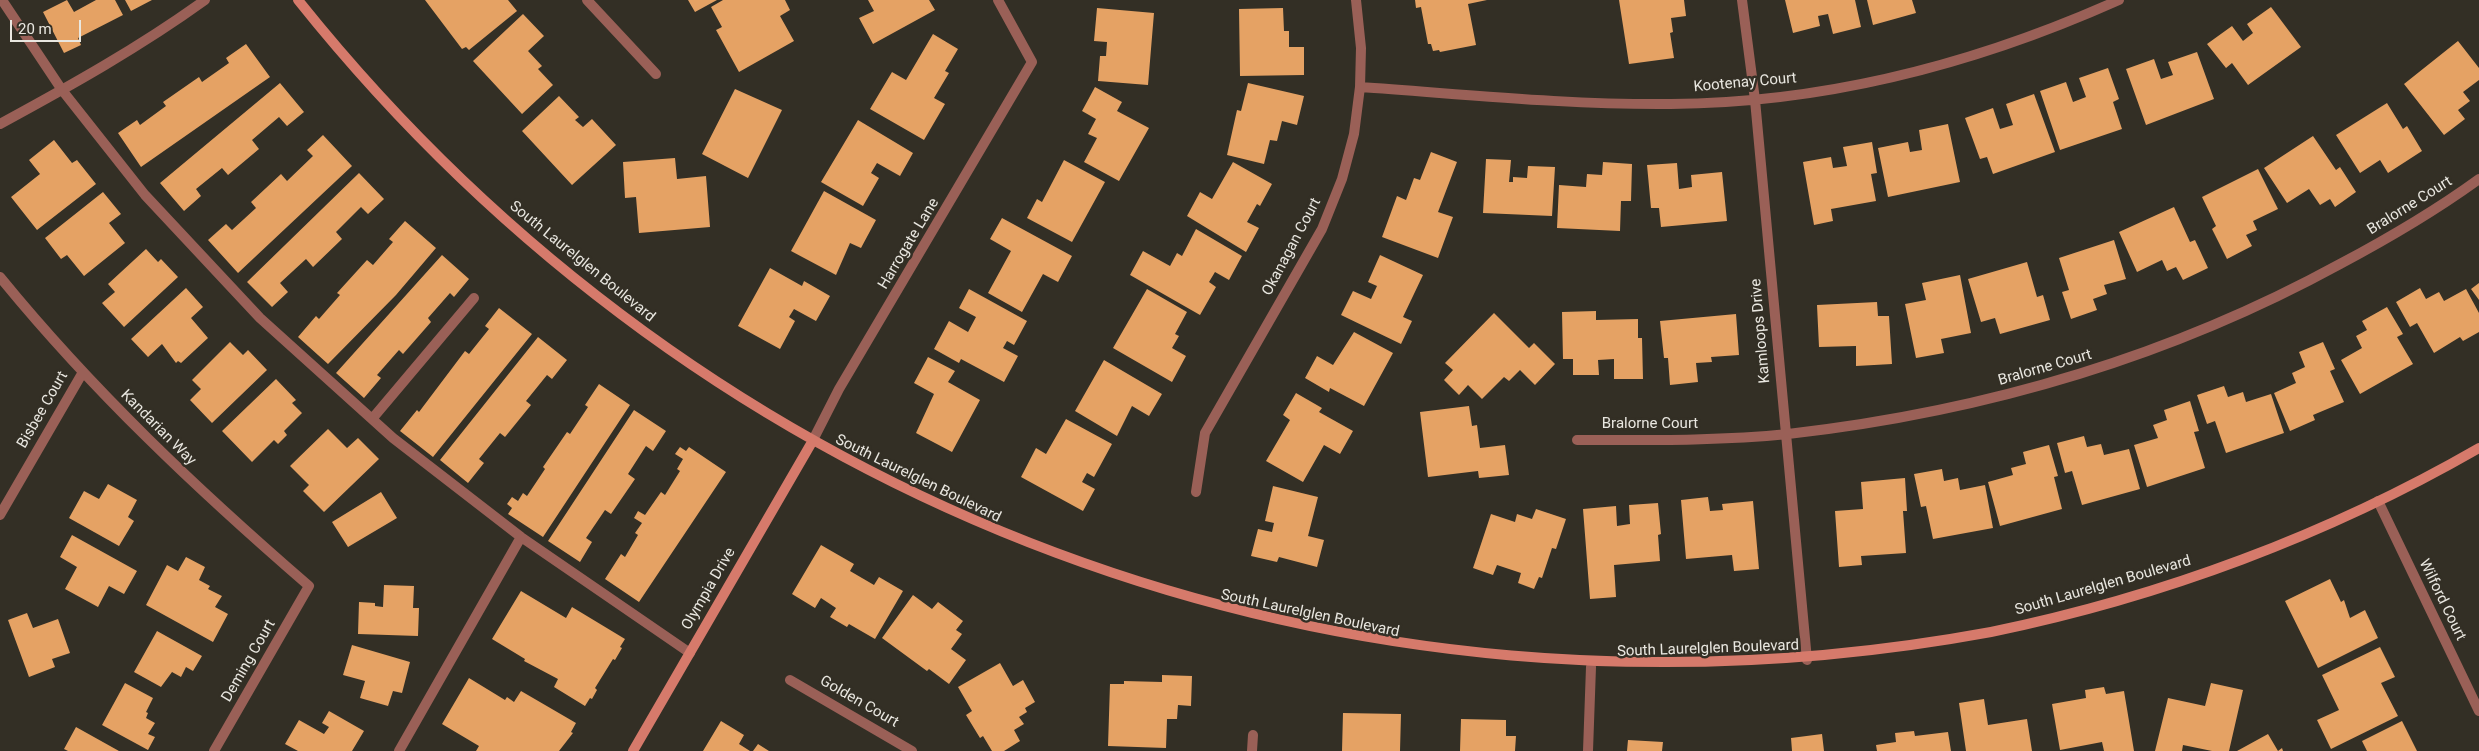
<!DOCTYPE html>
<style>
body{margin:0}
#map{position:relative;width:2479px;height:751px;overflow:hidden;background:#332f25;font-family:Roboto,sans-serif}
canvas{display:block}
.scale{position:absolute;left:10px;top:20px;width:71px;height:22px;box-sizing:border-box;border:2px solid #e9e7e0;border-top:0;padding-left:6px;font-size:15px;line-height:18px;white-space:nowrap;color:#e9e7e0;-webkit-text-stroke:4px #332f25;paint-order:stroke}
</style>
<div id="map">
<canvas width="2479" height="751"></canvas>
<div class="scale">20 m</div>
</div>
<script>
const ctx = document.querySelector('canvas').getContext('2d');
ctx.lineJoin = 'round';
function fill(path, color) { ctx.fillStyle = color; ctx.fill(path, 'evenodd'); }
function trace(path, color, width, dash) { ctx.strokeStyle = color; ctx.lineWidth = width; ctx.lineCap = dash ? 'butt' : 'round'; ctx.setLineDash(dash || []); ctx.stroke(path); }
function label(font, color, halo, rows, align = 'center') {
  ctx.font = font + ' Roboto,sans-serif'; ctx.lineWidth = 5; ctx.setLineDash([]); ctx.textBaseline = 'middle'; ctx.strokeStyle = halo; ctx.fillStyle = color; for (const [text, x, y, turn = 0] of rows) {
    ctx.save(); ctx.translate(x, y); ctx.rotate((+turn || 0) * Math.PI / 180); ctx.textAlign = isNaN(turn) ? turn : align; if (halo) ctx.strokeText(text, 0, 0); ctx.fillText(text, 0, 0); ctx.restore();
  }
}
const building = new Path2D(`
 M67 0 74 12 96 0H115L123 15 78 38 81 45 64 53 43 12Z
 M125 0H152L131 11Z
 M425 0H508L517 11 469 50 466 47 462 49Z
 M688 0H717L695 12Z
 M723 0H785L790 10 780 16 794 41 739 72 716 30 722 27 711 7Z
 M868 0H929L935 10 873 44 859 18 874 11Z
 M1415 0H1487L1468 4 1476 45 1440 52 1439 50 1433 51 1431 44H1428L1421 7 1416 8Z
 M1619 0H1684L1686 16 1671 18 1673 32 1670 33 1674 58 1629 64Z
 M1785 0H1855L1861 27 1833 34 1828 14 1818 16 1820 26 1793 33Z
 M1867 0H1912L1916 13 1873 25Z
 M2271 7 2301 47 2248 85 2232 63 2226 68 2207 44 2232 26 2243 41 2253 33 2247 24Z
 M1097 8 1154 13 1148 85 1098 81 1100 56H1106L1107 42 1094 41Z
 M1283 8 1284 31H1289V47H1304V75L1240 76 1239 9Z
 M523 14 544 36 528 51 542 66 538 69 553 85 522 114 473 61Z
 M933 34 958 49 945 71 949 73 934 98 945 104 924 140 870 109 892 72 906 80Z
 M2458 41 2479 68V80L2463 92 2470 101 2458 110 2465 119 2444 135 2404 84Z
 M246 44 270 77 141 167 118 133 137 120 140 125 166 106 163 102 199 77 202 82 229 63 226 58Z
 M2197 52 2214 99 2146 125 2126 69 2154 59 2161 79 2173 75 2168 62Z
 M2108 68 2119 99 2113 102 2122 129 2060 150 2040 91 2066 82 2073 102 2086 97 2079 78Z
 M280 83 304 112 287 126 279 117 252 140 259 149 228 175 222 168 196 189 201 196 184 211 160 183Z
 M1248 83 1304 96 1297 125 1282 121 1277 141 1270 140 1264 164 1227 155 1237 110 1241 111Z
 M1095 87 1122 102 1117 111 1149 128 1119 181 1084 162 1097 138 1088 134 1096 119 1082 111Z
 M735 89 782 110 748 178 702 154Z
 M2034 94 2055 152 1993 174 1987 157 1980 159 1965 118 1993 108 2000 129 2013 125 2006 104Z
 M559 96 579 117 575 120 583 127 592 119 616 145 572 185 522 131Z
 M2387 103 2403 129 2407 126 2422 151 2388 173 2380 160 2360 173 2336 135Z
 M858 120 913 153 900 176 877 163 871 173 879 178 863 206 821 182Z
 M1948 124 1960 182 1888 197 1878 148 1908 142 1910 152 1922 150 1919 130Z
 M323 135 352 166 238 273 208 240 226 224 232 230 256 208 251 202 281 174 287 181 313 156 307 150Z
 M2313 136 2336 170 2340 167 2356 192 2335 207 2330 199 2320 205 2309 189 2287 203 2264 168Z
 M54 140 72 163 77 160 96 184 37 230 11 197 40 174 29 160Z
 M1872 142 1877 173 1871 174 1876 201 1831 209 1833 221 1814 225 1803 162 1831 157 1833 168 1847 166 1843 147Z
 M1431 152 1457 162 1438 212 1453 217 1438 258 1382 237 1397 196 1406 200 1414 178 1420 180Z
 M675 158 677 179 706 176 710 227 639 233 636 197 625 198 623 162Z
 M1486 159 1511 160 1509 182H1513V177L1527 178 1528 166 1555 167 1552 216 1483 213Z
 M1064 160 1105 182 1072 242 1027 218 1037 199 1042 202Z
 M1233 162 1272 184 1260 206 1257 204 1247 222 1259 228 1246 252 1187 216 1200 192 1212 199Z
 M1603 162 1632 164 1631 201H1621L1620 231 1557 228 1559 185 1586 187 1587 174 1602 175Z
 M1677 163 1679 189 1692 187 1691 175 1722 172 1727 221 1661 227 1659 208H1651L1647 165Z
 M2258 169 2278 209 2253 221 2257 230 2246 235 2252 246 2227 259 2212 229 2216 226 2202 197Z
 M359 173 384 199 368 214 361 207 336 232 342 239 313 267 306 259 280 283 288 292 272 307 247 282Z
 M824 191 876 220 861 248 850 243 836 275 791 251Z
 M103 192 121 214 109 223 125 243 84 276 67 255 61 259 45 238Z
 M2174 207 2190 242 2195 240 2208 268 2183 280 2176 267 2167 271 2162 260 2137 272 2119 232Z
 M1002 218 1072 256 1058 282 1043 274 1022 312 988 293 1011 251 990 239Z
 M405 221 436 248 396 295 328 364 298 337 316 316 319 319 340 295 337 293 367 260 373 265 393 242 389 239Z
 M1196 229 1242 256 1229 280 1215 272 1209 282 1216 287 1200 315 1130 275 1143 251 1170 266 1177 253 1182 256Z
 M2114 240 2126 279 2104 285 2107 294 2093 299 2097 310 2071 319 2062 292 2069 290 2059 258Z
 M146 249 158 262 161 259 178 277 124 327 102 303 115 292 108 284Z
 M442 255 469 279 454 297 450 293 428 318 431 322 403 354 399 350 377 375 381 378 364 398 336 373Z
 M1380 255 1423 275 1403 317 1412 321 1401 344 1341 315 1353 291 1371 299 1377 286 1368 282Z
 M2027 262 2037 297 2043 295 2050 320 2000 334 1995 318 1981 322 1968 279Z
 M770 268 802 286 804 281 830 296 816 321 794 309 789 317 795 321 780 349 738 326Z
 M1960 275 1971 333 1941 339 1944 353 1916 358 1905 304 1926 300 1922 283Z
 M2479 283V300L2471 289Z
 M186 288 203 307 191 318 208 338 181 363 178 361 176 363 162 344 148 357 131 339Z
 M2420 288 2426 299 2439 292 2444 301 2466 289 2479 313V332L2463 341 2460 337 2434 353 2417 323 2410 327 2396 302Z
 M969 289 1027 321 1014 345 1007 341 1003 348 1018 356 1004 382 961 359 959 363 934 349 949 321 968 332 976 317 959 308Z
 M1147 289 1187 312 1175 334 1179 336 1172 348 1186 356 1172 382 1113 348Z
 M1877 302 1878 316H1889L1892 364 1856 366V346L1819 347 1817 305Z
 M2387 307 2403 334 2397 337 2413 364 2360 394 2341 360 2362 348 2356 336 2367 330 2362 321Z
 M499 308 532 334 433 457 400 431 417 410 419 412 465 351 469 354 489 329 485 326Z
 M1596 311V320L1638 319V338H1642L1643 379H1614V359L1598 360 1599 375H1573V359H1563L1562 312Z
 M1494 313 1529 348 1534 343 1555 364 1535 385 1520 370 1509 381 1504 377 1482 399 1468 385 1459 395 1444 380 1453 370 1445 363Z
 M1736 314 1739 355 1711 357 1712 362 1696 363 1698 382 1670 385 1668 358H1664L1660 321Z
 M1354 332 1393 353 1364 406 1330 388 1329 392 1305 378 1317 356 1333 365Z
 M538 337 567 360 552 379 547 375 526 401 531 405 505 437 500 433 479 459 484 463 468 483 440 460Z
 M230 342 243 355 248 350 267 370 212 423 190 400 201 389 192 380Z
 M2323 342 2335 369 2330 371 2344 402 2313 415 2315 420 2290 431 2274 393 2296 383 2292 373 2305 367 2299 352Z
 M928 357 955 371 948 382 980 400 952 452 916 433 934 394 914 383Z
 M1104 360 1162 394 1149 416 1132 406 1117 436 1075 411Z
 M276 379 296 400 292 403 302 413 284 431 287 435 278 444 274 440 252 462 222 431Z
 M599 384 630 405 543 537 508 514 512 508 507 504 512 497 518 501 523 493 527 496 545 469 543 467 567 432 570 434 588 407 585 405Z
 M2224 386 2228 397 2243 392 2246 402 2271 394 2284 433 2226 453 2215 421 2207 424 2197 395Z
 M1296 393 1322 408 1319 412 1353 431 1340 454 1324 445 1303 482 1266 461 1290 420 1283 415Z
 M2190 401 2199 431 2194 432 2205 468 2147 487 2134 445 2158 438 2153 425 2167 420 2164 410Z
 M1469 406 1472 426 1477 425 1480 448 1505 445 1509 475 1479 478 1478 471 1428 477 1420 412Z
 M634 410 666 431 653 451 646 446 628 474 635 479 611 514 605 510 586 538 592 542 580 562 548 541Z
 M1066 419 1112 444 1094 477 1087 473 1082 482 1095 489 1083 511 1021 477 1036 448 1046 454Z
 M328 429 347 448 358 438 379 459 324 512 303 491 309 485 290 466Z
 M2084 436 2087 447 2101 444 2104 455 2129 449 2140 489 2082 505 2072 471 2065 473 2057 443Z
 M2049 445 2058 476 2054 477 2062 509 2000 526 1988 482 2013 475 2011 468 2026 464 2023 452Z
 M680 447 686 451 689 447 726 472 639 602 605 579 621 554 625 557 638 535 635 533 642 523 634 518 638 511 645 515 661 492 665 495 680 471 677 469 683 459 675 454Z
 M1942 469 1944 481 1958 478 1960 490 1985 485 1993 528 1933 539 1926 506 1921 507 1914 474Z
 M1905 478 1907 511H1903L1906 553 1861 556 1862 565 1839 567 1835 511 1863 509 1861 482Z
 M108 484 137 500 128 517 134 521 119 546 69 518 84 491 99 499Z
 M1273 486 1318 497 1308 536 1324 540 1317 567 1279 557 1277 562 1251 556 1258 529 1272 532 1274 523 1265 521Z
 M381 492 397 518 348 547 332 522Z
 M1708 497 1710 511 1723 510 1722 504 1753 501 1759 569 1734 571 1732 555 1686 559 1681 500Z
 M1658 503 1661 534 1658 535 1660 561 1614 565 1616 597 1590 599 1583 509 1616 506 1617 526 1630 524 1629 505Z
 M1536 509 1566 519 1556 549 1552 548 1542 578 1539 577 1534 589 1518 583 1521 573 1497 565 1493 575 1473 568 1491 514 1515 522 1517 514 1532 519Z
 M72 535 137 571 124 594 109 586 98 607 65 589 77 567 60 557Z
 M821 545 854 564 850 571 874 585 879 577 903 591 875 639 849 624 847 627 830 617 836 608 821 598 815 608 792 594Z
 M186 557 205 567 199 580 210 586 208 589 222 596 215 607 228 614 213 642 146 605 167 565 178 571Z
 M2330 579 2341 602 2344 600 2350 618 2365 610 2378 638 2318 668 2285 601Z
 M384 585 414 586 413 608H419L418 636 358 634 359 602 375 603V606L383 607Z
 M521 591 566 618 572 607 625 639 620 647 622 648 615 660 613 659 595 688 597 690 592 699 590 698 585 706 554 687 558 679 524 661 525 659 492 639Z
 M913 595 932 609 938 602 963 621 956 630 962 634 951 649 966 660 949 684 929 669 927 671 882 638Z
 M27 613 33 628 58 619 70 653 52 659 55 667 29 677 8 620Z
 M157 631 202 656 193 671 186 667 181 677 172 672 161 687 134 672Z
 M352 645 410 662 402 693 393 691 388 706 360 698 365 681 343 675Z
 M2380 647 2395 677 2381 683 2398 716 2331 749 2317 720 2339 710 2322 675Z
 M1000 663 1013 686 1023 680 1035 702 1025 708 1027 712 1019 717 1024 724 1014 730 1020 741 1004 751H992L983 736 980 738 966 715 972 711 958 687Z
 M1162 675 1192 676 1191 706 1178 705 1177 719H1167L1166 748 1108 746 1110 684H1124V681L1162 682Z
 M469 678 505 700 507 697 514 702 521 691 576 723 571 732 573 733 559 751H476L479 746 442 724Z
 M125 683 153 698 146 712 148 713 146 718 155 723 148 734 155 737 148 750 102 725Z
 M2211 683 2243 690 2229 751H2212L2183 745 2182 751H2155L2168 698 2205 706Z
 M2104 687 2106 694 2124 691 2134 751H2104L2102 742 2060 750 2052 704 2086 698 2085 690Z
 M1984 699 1988 725 2027 719 2032 751H1966L1959 703Z
 M329 711 364 731 352 751H298L285 744 299 720 324 734 329 727 322 723Z
 M1343 713 1401 714 1400 751H1342Z
 M1461 719 1506 720V736H1516L1515 751H1460Z
 M721 721 744 735 739 744 750 751H703Z
 M2402 721 2417 751H2367L2362 741Z
 M76 727 119 751H68L64 749Z
 M1914 731 1915 736 1948 732 1951 751H1877L1876 745 1896 742 1895 733Z
 M1822 734 1824 751H1792L1791 738Z
 M2268 734 2278 751 2282 748 2283 751H2237Z
 M1628 740 1663 742 1662 751H1627Z
 M758 744 769 751H753Z`);
const lane = new Path2D(`
 M2 0 62 90 145 195 260 318 393 438 521 537 690 653
 M372 419 474 298
 M399 751 521 537`);
const street = new Path2D(`
 M587 0 656 74
 M1742 0 1755 100 1807 660
 M1360 87C1463 94 1567 105 1671 104 1827 103 1978 63 2119 0
 M0 124C70 86 140 47 205 0
 M0 277C93 391 198 490 309 586L214 751
 M1577 440C1647 440 1718 441 1788 434 1982 412 2168 358 2340 264 2387 239 2435 211 2479 179
 M812 442 839 389 1032 62 998 0
 M1196 492 1205 433 1322 229 1342 179 1354 134 1360 87 1361 48 1356 0
 M2378 501 2479 711
 M0 515 83 372
 M790 680 912 751
 M1252 751 1253 735
 M1588 751 1591 667`);
const secondary = new Path2D(`
 M298 0C707 512 1345 751 1991 632 2161 597 2328 535 2479 448
 M633 751 812 442`);
const streetNames = [
 ["Kootenay Court",1745,83,-5],
 ["Bralorne Court",2410,206,-32],
 ["Harrogate Lane",909,244,-59],
 ["Okanagan Court",1292,247,-62],
 ["South Laurelglen Boulevard",582,262,39],
 ["Kamloops Drive",1761,331,-95],
 ["Bralorne Court",2045,368,-16],
 ["Bisbee Court",43,410,-60],
 ["Bralorne Court",1650,424],
 ["Kandarian Way",158,428,45],
 ["South Laurelglen Boulevard",918,479,26],
 ["South Laurelglen Boulevard",2103,586,-16],
 ["Olympia Drive",709,589,-60],
 ["Wilford Court",2442,600,64],
 ["South Laurelglen Boulevard",1310,614,12],
 ["South Laurelglen Boulevard",1708,649,-2],
 ["Deming Court",249,661,-60],
 ["Golden Court",859,702,30]
];
fill(building, '#e5a264');
trace(lane, '#9a6057', 10);
trace(street, '#9a6057', 10);
trace(secondary, '#d67a6b', 10);
label('15px', '#e9e7e0', '#332f25', streetNames);
</script>
